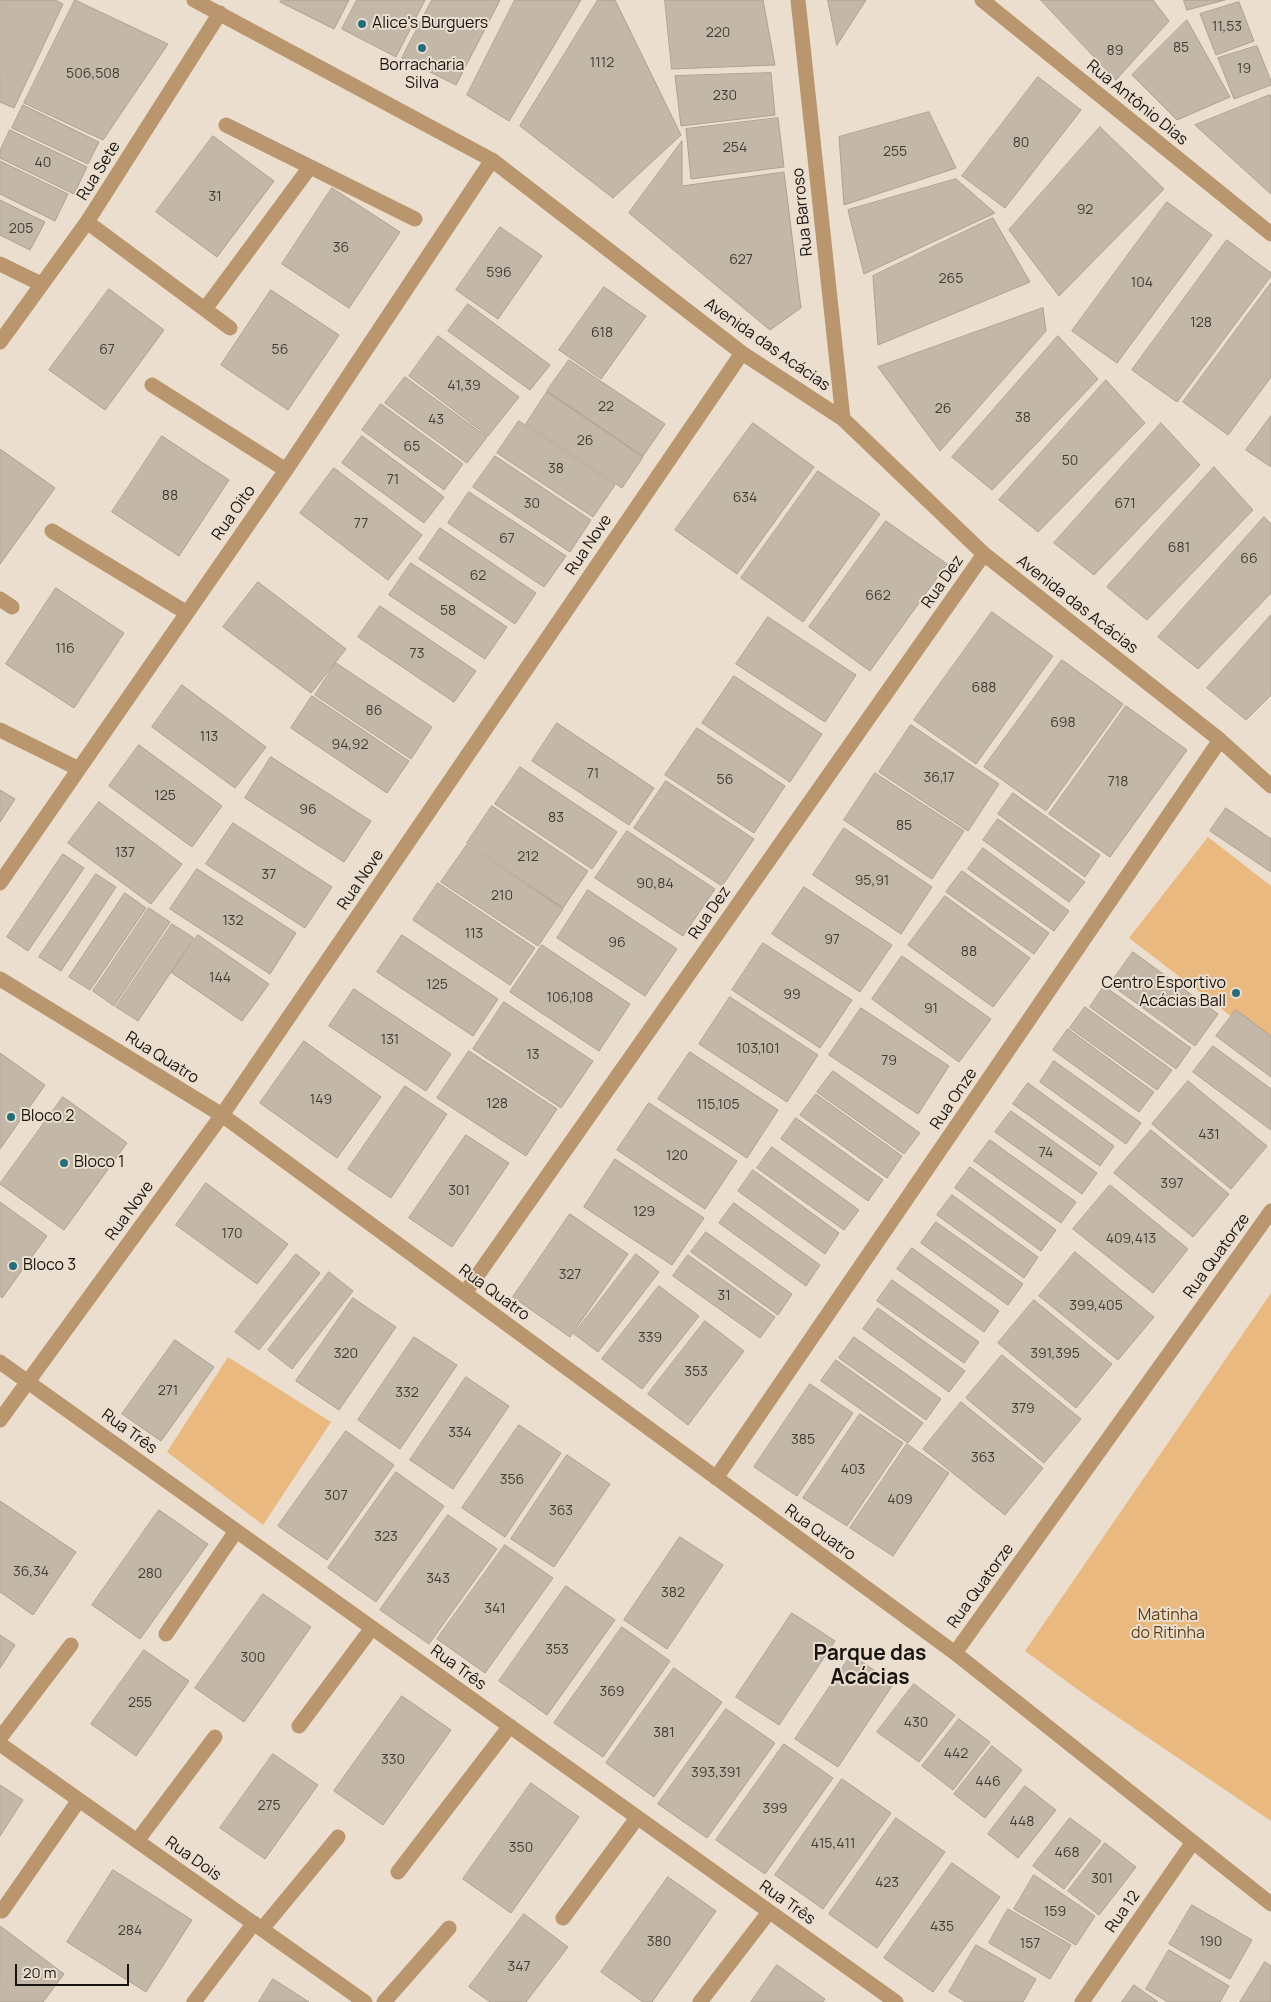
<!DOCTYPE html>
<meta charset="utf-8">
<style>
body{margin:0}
#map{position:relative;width:1271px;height:2002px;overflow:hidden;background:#ebdecf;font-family:Manrope,sans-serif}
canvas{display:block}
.scale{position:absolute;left:15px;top:1964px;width:114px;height:22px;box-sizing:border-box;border:2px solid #18140f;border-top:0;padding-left:6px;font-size:15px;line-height:18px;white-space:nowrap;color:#18140f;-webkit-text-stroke:4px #ebdecf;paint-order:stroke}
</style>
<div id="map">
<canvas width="1271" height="2002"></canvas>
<div class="scale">20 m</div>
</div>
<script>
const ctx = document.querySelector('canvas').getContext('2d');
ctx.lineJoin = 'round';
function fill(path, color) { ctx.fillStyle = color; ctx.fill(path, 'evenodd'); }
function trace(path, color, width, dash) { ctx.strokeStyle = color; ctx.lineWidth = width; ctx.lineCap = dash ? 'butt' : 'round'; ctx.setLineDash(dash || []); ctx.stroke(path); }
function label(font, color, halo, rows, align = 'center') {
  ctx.font = font + ' Manrope,sans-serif'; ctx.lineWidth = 4; ctx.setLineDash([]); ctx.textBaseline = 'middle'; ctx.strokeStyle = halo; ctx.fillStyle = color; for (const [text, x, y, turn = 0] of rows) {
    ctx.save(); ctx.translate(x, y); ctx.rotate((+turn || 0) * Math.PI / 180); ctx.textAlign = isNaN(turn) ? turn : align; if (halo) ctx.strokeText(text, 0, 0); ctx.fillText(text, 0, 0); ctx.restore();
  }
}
const green = new Path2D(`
 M1208 837 1271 886V1047L1129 938Z
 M1271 1293V1821L1088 1697 1025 1651Z
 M228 1357 331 1422 263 1525 167 1452Z`);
const building = new Path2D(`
 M0 0H55L63 4 14 108 0 102Z
 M75 0 168 44 103 140 24 103Z
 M282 0H349L334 29 280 2Z
 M357 0H425L396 57 342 29Z
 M432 0H500L456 85 402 58Z
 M515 0H581L509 121 467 95Z
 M598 0H615L681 135 613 198 520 126Z
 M665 0H763L775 65 672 69Z
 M828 0H866L837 45Z
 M1041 0H1153L1169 21 1116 80Z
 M1184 0H1225L1187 10Z
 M1239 2 1254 41 1216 55 1200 14Z
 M1187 20 1230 97 1177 120 1132 75Z
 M1257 46 1271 81V85L1234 99 1218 58Z
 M771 73 775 115 681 126 675 76Z
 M1038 77 1081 110 1005 208 962 176Z
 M1270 95 1271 98V194L1195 125Z
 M23 105 99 142 88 164 12 128Z
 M929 112 956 168 844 205 839 137Z
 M778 118 784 167 691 179 686 129Z
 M1100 127 1164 189 1059 296 1009 230Z
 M10 130 87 167 74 194 0 158V151Z
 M213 136 274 181 217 257 156 212Z
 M682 141V186L784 172 801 308 770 330 629 213Z
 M0 161 68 194 55 221 0 194Z
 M956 179 995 213 864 274 848 210Z
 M332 188 400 232 349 308 282 264Z
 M0 200 45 222 30 250 0 235Z
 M1167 202 1212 235 1117 363 1072 331Z
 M993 218 1030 282 878 345 873 276Z
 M500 227 542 256 498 319 456 290Z
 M1227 240 1271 273V276L1177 402 1132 370Z
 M1271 283V377L1228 435 1183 402Z
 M604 287 646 316 601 379 559 350Z
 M109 289 164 330 105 410 49 370Z
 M271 290 339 335 288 410 221 365Z
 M468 304 550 365 530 390 448 331Z
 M1043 308 1046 331 940 451 878 367Z
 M438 336 519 397 488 436 409 376Z
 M1058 336 1098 379 992 490 952 457Z
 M569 360 665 424 643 456 547 391Z
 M405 377 487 437 467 463 385 403Z
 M1106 380 1145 423 1038 532 999 500Z
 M547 392 643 457 622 488 526 424Z
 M381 404 463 464 444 490 362 430Z
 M1271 416V467L1246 450Z
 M519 421 615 485 593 517 497 453Z
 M753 423 814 467 737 574 675 530Z
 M1161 423 1200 465 1094 575 1054 543Z
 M162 436 229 480 179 556 112 512Z
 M362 436 444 497 424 523 342 463Z
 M0 449 55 488 0 564Z
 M495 456 591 520 570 552 473 487Z
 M1214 467 1253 510 1147 620 1107 587Z
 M334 468 422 535 388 580 300 513Z
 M818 471 880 514 803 622 741 578Z
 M469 492 566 556 544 587 448 523Z
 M1264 517 1271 524V593L1198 669 1158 637Z
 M886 521 947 564 870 671 809 627Z
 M440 528 536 593 515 624 419 559Z
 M411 563 507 627 485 659 389 595Z
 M258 582 346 649 311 693 223 627Z
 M56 588 124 633 74 708 6 664Z
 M380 606 476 671 454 702 358 637Z
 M992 612 1053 656 976 764 914 720Z
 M1271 615V695L1246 720 1207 688Z
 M768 617 856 675 825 722 736 664Z
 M1062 660 1123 704 1046 811 984 767Z
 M336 663 432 727 411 759 315 695Z
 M734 676 822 734 790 782 702 723Z
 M182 685 266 747 235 788 152 727Z
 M312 696 409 761 387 793 291 728Z
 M1126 706 1187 750 1110 857 1049 814Z
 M557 723 654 788 629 825 532 761Z
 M911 725 999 784 968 831 879 772Z
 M697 728 785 786 754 833 665 775Z
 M139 745 222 806 192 847 109 786Z
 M271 757 371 821 344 862 245 798Z
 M520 767 617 832 592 869 495 804Z
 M875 773 964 831 932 879 844 820Z
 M666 781 754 839 722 886 634 828Z
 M0 790 15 799 0 822Z
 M1013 793 1100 855 1085 877 998 814Z
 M99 802 182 864 151 904 68 843Z
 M492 806 588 871 563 908 467 843Z
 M1226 808 1271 839V872L1210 831Z
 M998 819 1085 882 1069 902 983 840Z
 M233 823 332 887 305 928 206 864Z
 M844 828 932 887 901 934 813 875Z
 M627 831 715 889 683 936 595 878Z
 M467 845 563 909 538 946 441 882Z
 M983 848 1069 911 1054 931 968 869Z
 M63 854 84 868 28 951 7 937Z
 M197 869 296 933 270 974 170 909Z
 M962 871 1049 933 1034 954 946 892Z
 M96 874 116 887 61 971 39 957Z
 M438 883 535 948 510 985 413 920Z
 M804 887 892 945 860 992 772 934Z
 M588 890 677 949 645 996 557 938Z
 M125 893 146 908 90 990 69 977Z
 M945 896 1030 958 993 1007 908 945Z
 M149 908 170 922 114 1006 93 991Z
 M172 924 194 938 138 1021 116 1007Z
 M198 935 269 984 242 1021 172 973Z
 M402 935 498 999 473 1036 377 972Z
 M763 943 852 1000 820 1048 732 990Z
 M542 945 630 1004 599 1051 510 992Z
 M1133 952 1218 1014 1195 1046 1110 984Z
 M902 956 991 1019 959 1062 872 999Z
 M1104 986 1191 1048 1176 1069 1090 1007Z
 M354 989 451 1054 426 1091 329 1026Z
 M730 997 818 1055 787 1102 699 1044Z
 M504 1002 593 1061 561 1108 473 1049Z
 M1085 1007 1172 1070 1157 1090 1070 1028Z
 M861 1008 949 1066 918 1114 829 1055Z
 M1236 1010 1271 1036V1077L1216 1036Z
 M1068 1029 1154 1092 1139 1112 1053 1050Z
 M304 1041 381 1097 337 1158 260 1103Z
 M1213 1046 1271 1089V1130L1193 1072Z
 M469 1051 557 1109 526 1156 437 1098Z
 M690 1052 778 1110 747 1158 658 1099Z
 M0 1053 45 1085 0 1149Z
 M1054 1061 1141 1123 1126 1144 1040 1082Z
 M833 1071 920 1133 904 1154 817 1092Z
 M1188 1081 1267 1146 1231 1189 1152 1124Z
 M1028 1083 1114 1146 1100 1166 1013 1104Z
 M405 1086 447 1114 391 1198 348 1169Z
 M816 1094 902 1156 887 1178 800 1115Z
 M63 1097 127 1143 64 1230 0 1184Z
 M649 1103 737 1161 705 1209 617 1150Z
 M1011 1111 1097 1173 1082 1194 995 1132Z
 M796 1118 883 1180 868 1201 781 1139Z
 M1151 1130 1229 1194 1193 1237 1114 1173Z
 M466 1135 509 1163 452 1247 409 1218Z
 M990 1140 1076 1202 1061 1223 974 1161Z
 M772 1147 859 1210 844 1230 757 1168Z
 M615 1159 704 1218 672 1265 584 1207Z
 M970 1167 1056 1230 1041 1251 955 1188Z
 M753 1170 839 1233 825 1254 738 1191Z
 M206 1183 288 1244 257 1284 176 1225Z
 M1110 1185 1188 1249 1153 1293 1073 1229Z
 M952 1195 1038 1257 1024 1278 937 1215Z
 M0 1202 47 1236 2 1298 0 1296Z
 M734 1203 820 1265 806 1286 719 1223Z
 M570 1214 628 1254 570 1337 513 1297Z
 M936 1222 1023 1284 1008 1305 921 1243Z
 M706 1232 792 1294 778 1315 691 1252Z
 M912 1248 999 1311 984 1332 897 1269Z
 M1075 1252 1154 1317 1118 1360 1039 1296Z
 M296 1254 320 1273 259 1350 235 1332Z
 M636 1254 659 1272 598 1352 574 1334Z
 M688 1255 775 1317 760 1338 673 1276Z
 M329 1272 353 1291 292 1369 268 1350Z
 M892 1280 979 1342 964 1363 877 1301Z
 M659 1286 699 1316 642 1389 602 1359Z
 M353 1298 396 1327 339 1410 296 1381Z
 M1034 1300 1112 1364 1076 1408 998 1343Z
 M878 1308 965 1371 949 1392 863 1329Z
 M705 1321 744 1351 688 1425 648 1394Z
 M414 1337 457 1365 400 1449 358 1420Z
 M854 1337 941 1399 926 1420 839 1358Z
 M175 1340 214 1367 161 1441 122 1414Z
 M1002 1355 1081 1419 1044 1463 966 1398Z
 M836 1360 923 1423 908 1443 821 1381Z
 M466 1377 509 1406 453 1489 410 1460Z
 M810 1384 853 1413 797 1496 754 1467Z
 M961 1402 1043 1468 1005 1515 923 1449Z
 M860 1414 903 1443 847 1526 803 1498Z
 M519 1425 561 1453 505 1537 462 1508Z
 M346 1431 394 1465 327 1560 278 1526Z
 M907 1444 949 1473 893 1556 850 1528Z
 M567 1455 610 1484 554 1567 511 1539Z
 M396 1472 444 1506 376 1602 328 1568Z
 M0 1501 76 1552 33 1615 0 1592Z
 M159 1510 208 1544 140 1639 92 1605Z
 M448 1515 497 1549 429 1644 380 1610Z
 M680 1537 723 1565 667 1649 624 1620Z
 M505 1545 553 1578 485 1673 437 1639Z
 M566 1586 615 1620 547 1715 499 1681Z
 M263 1594 311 1627 244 1722 195 1688Z
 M792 1613 835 1641 779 1725 736 1697Z
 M622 1627 670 1661 603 1757 554 1723Z
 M0 1635 15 1645 0 1668Z
 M144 1650 189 1681 136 1756 91 1724Z
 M851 1655 894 1683 838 1767 795 1739Z
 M674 1668 722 1702 654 1797 606 1763Z
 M914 1684 955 1715 919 1762 877 1732Z
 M402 1696 451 1730 383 1825 334 1791Z
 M726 1709 775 1743 707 1838 658 1804Z
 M959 1719 990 1742 953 1790 922 1766Z
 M784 1744 833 1778 765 1874 716 1840Z
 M992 1746 1022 1770 985 1818 954 1794Z
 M273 1754 318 1785 265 1859 220 1828Z
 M842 1779 891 1813 823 1909 775 1875Z
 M531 1783 579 1817 511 1913 463 1879Z
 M0 1785 23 1800 0 1836Z
 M1025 1786 1056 1810 1018 1858 988 1834Z
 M896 1818 945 1852 877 1948 829 1914Z
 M1070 1818 1101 1841 1064 1889 1033 1866Z
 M1105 1843 1136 1867 1099 1915 1068 1891Z
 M952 1863 1000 1897 933 1992 884 1958Z
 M113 1870 192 1920 146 1992 67 1942Z
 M1034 1875 1095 1916 1076 1945 1014 1909Z
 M668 1877 716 1911 652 2002H643L601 1972Z
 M1192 1905 1252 1940 1230 1979 1169 1944Z
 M1008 1909 1071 1945 1050 1979 989 1943Z
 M524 1914 568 1947 526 2002H490L469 1987Z
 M0 1926 64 1974 43 2002H0Z
 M976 1945 1036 1979 1023 2002H966L949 1992Z
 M1169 1950 1229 1986 1220 2002H1168L1146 1989Z
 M1265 1962 1271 1966V2002H1240Z
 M777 1965 825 1999 823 2002H751Z
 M273 1979 309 2002H259Z
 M1134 1985 1158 2002H1122Z`);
const minor = new Path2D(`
 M194 0 492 160 742 353 843 419 984 554 1220 740 1271 786
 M798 0 843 419
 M982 0 1271 234
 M226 125 415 219
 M87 222 230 328
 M0 264 41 284
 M205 309 310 167
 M0 342 87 222 220 13
 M152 385 286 470
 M52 531 187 613
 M0 599 12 607
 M0 730 79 769
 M0 883 286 470 492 160
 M0 979 222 1115 955 1653 1271 1904
 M465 1293 984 554
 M0 1362 896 2002
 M0 1420 222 1115 742 353
 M716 1478 1220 740
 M166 1634 236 1531
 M955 1653 1271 1211
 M299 1726 372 1628
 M0 1738 71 1645
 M0 1744 365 2002
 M137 1841 215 1737
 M398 1872 510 1726
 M2 1911 79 1800
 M563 1918 637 1818
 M262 1929 338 1837
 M194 2002 254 1923
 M384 2002 449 1928
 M700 2002 769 1912
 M1082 2002 1193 1842`);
const markers = [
 [362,24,5,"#266d7a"],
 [422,48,5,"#266d7a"],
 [1236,993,5,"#266d7a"],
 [11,1117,5,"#266d7a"],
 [64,1163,5,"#266d7a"],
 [13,1266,5,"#266d7a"]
];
const numberNames = [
 ["11,53",1227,27],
 ["220",718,33],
 ["85",1181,48],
 ["89",1115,51],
 ["1112",602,63],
 ["19",1244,69],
 ["506,508",93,74],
 ["230",725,96],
 ["80",1021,143],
 ["254",735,148],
 ["255",895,152],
 ["40",43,163],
 ["31",215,197],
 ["92",1085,210],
 ["205",21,229],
 ["36",341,248],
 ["627",741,260],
 ["596",499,273],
 ["265",951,279],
 ["104",1142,283],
 ["128",1201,323],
 ["618",602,333],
 ["67",107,350],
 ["56",280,350],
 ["41,39",464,386],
 ["22",606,407],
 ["26",943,409],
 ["38",1023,418],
 ["43",436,420],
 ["26",585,441],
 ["65",412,447],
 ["50",1070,461],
 ["38",556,469],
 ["71",393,480],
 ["88",170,496],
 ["634",745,498],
 ["30",532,504],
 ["671",1125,504],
 ["77",361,524],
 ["67",507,539],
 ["681",1179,548],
 ["66",1249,559],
 ["62",478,576],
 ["662",878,596],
 ["58",448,611],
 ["116",65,649],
 ["73",417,654],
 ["688",984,688],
 ["86",374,711],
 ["698",1063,723],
 ["113",209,737],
 ["94,92",350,745],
 ["71",593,774],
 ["36,17",939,778],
 ["56",725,780],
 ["718",1118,782],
 ["125",165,796],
 ["96",308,810],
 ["83",556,818],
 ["85",904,826],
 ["137",125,853],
 ["212",528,857],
 ["37",269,875],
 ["95,91",872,881],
 ["90,84",655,884],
 ["210",502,896],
 ["132",233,921],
 ["113",474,934],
 ["97",832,940],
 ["96",617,943],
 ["88",969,952],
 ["144",220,978],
 ["125",437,985],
 ["99",792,995],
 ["106,108",570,998],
 ["91",931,1009],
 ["131",390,1040],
 ["103,101",758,1049],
 ["13",533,1055],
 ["79",889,1061],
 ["149",321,1100],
 ["128",497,1104],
 ["115,105",718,1105],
 ["431",1209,1135],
 ["74",1046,1153],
 ["120",677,1156],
 ["397",1172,1184],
 ["301",459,1191],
 ["129",644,1212],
 ["170",232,1234],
 ["409,413",1131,1239],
 ["327",570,1275],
 ["31",724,1296],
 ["399,405",1096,1306],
 ["339",650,1338],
 ["320",346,1354],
 ["391,395",1055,1354],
 ["353",696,1372],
 ["271",168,1391],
 ["332",407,1393],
 ["379",1023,1409],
 ["334",460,1433],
 ["385",803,1440],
 ["363",983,1458],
 ["403",853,1470],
 ["356",512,1480],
 ["307",336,1496],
 ["409",900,1500],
 ["363",561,1511],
 ["323",386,1537],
 ["36,34",31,1572],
 ["280",150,1574],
 ["343",438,1579],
 ["382",673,1593],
 ["341",495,1609],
 ["353",557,1650],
 ["300",253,1658],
 ["369",612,1692],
 ["255",140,1703],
 ["430",916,1723],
 ["381",664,1733],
 ["442",956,1754],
 ["330",393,1760],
 ["393,391",716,1773],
 ["446",988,1782],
 ["275",269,1806],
 ["399",775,1809],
 ["448",1022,1822],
 ["415,411",833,1844],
 ["350",521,1848],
 ["468",1067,1853],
 ["301",1102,1879],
 ["423",887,1883],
 ["159",1055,1912],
 ["435",942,1927],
 ["284",130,1931],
 ["380",659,1942],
 ["190",1211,1942],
 ["157",1030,1944],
 ["347",519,1967]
];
const poiNames = [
 ["Alice's Burguers",372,24],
 ["Borracharia",422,66,"center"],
 ["Silva",422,84,"center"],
 ["Centro Esportivo",1226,984,"right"],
 ["Acácias Ball",1226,1002,"right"],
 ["Bloco 2",21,1117],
 ["Bloco 1",74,1163],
 ["Bloco 3",23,1266]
];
const streetNames = [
 ["Rua Antônio Dias",1137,103,39],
 ["Rua Sete",99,171,-58],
 ["Rua Barroso",803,212,-96],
 ["Avenida das Acácias",767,345,35],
 ["Rua Oito",234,513,-55],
 ["Rua Nove",589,545,-56],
 ["Rua Dez",943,582,-55],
 ["Avenida das Acácias",1077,605,38],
 ["Rua Nove",361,880,-56],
 ["Rua Dez",710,913,-55],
 ["Rua Quatro",162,1058,32],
 ["Rua Onze",954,1099,-56],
 ["Rua Nove",130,1211,-54],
 ["Rua Quatorze",1217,1256,-54],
 ["Rua Quatro",494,1293,36],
 ["Rua Três",129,1432,36],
 ["Rua Quatro",820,1533,36],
 ["Rua Quatorze",981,1586,-54],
 ["Rua Três",458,1668,36],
 ["Rua Dois",193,1859,35],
 ["Rua Três",787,1903,35],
 ["Rua 12",1123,1912,-55]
];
const parkNames = [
 ["Matinha",1168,1616],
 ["do Ritinha",1168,1634]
];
const districtNames = [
 ["Parque das",870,1654],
 ["Acácias",870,1678]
];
fill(green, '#eab97f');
fill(building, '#c3b7a8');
trace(building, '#ada093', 1);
trace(minor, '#b9966d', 15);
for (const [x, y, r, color] of markers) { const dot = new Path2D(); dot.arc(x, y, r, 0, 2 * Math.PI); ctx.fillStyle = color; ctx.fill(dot); trace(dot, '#ebdecf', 2); }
label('14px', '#433d35', null, numberNames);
label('16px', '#18140f', '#ebdecf', poiNames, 'left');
label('16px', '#18140f', '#ebdecf', streetNames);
label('16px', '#5e3d0e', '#ebdecf', parkNames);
label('bold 21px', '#18140f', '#ebdecf', districtNames);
</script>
